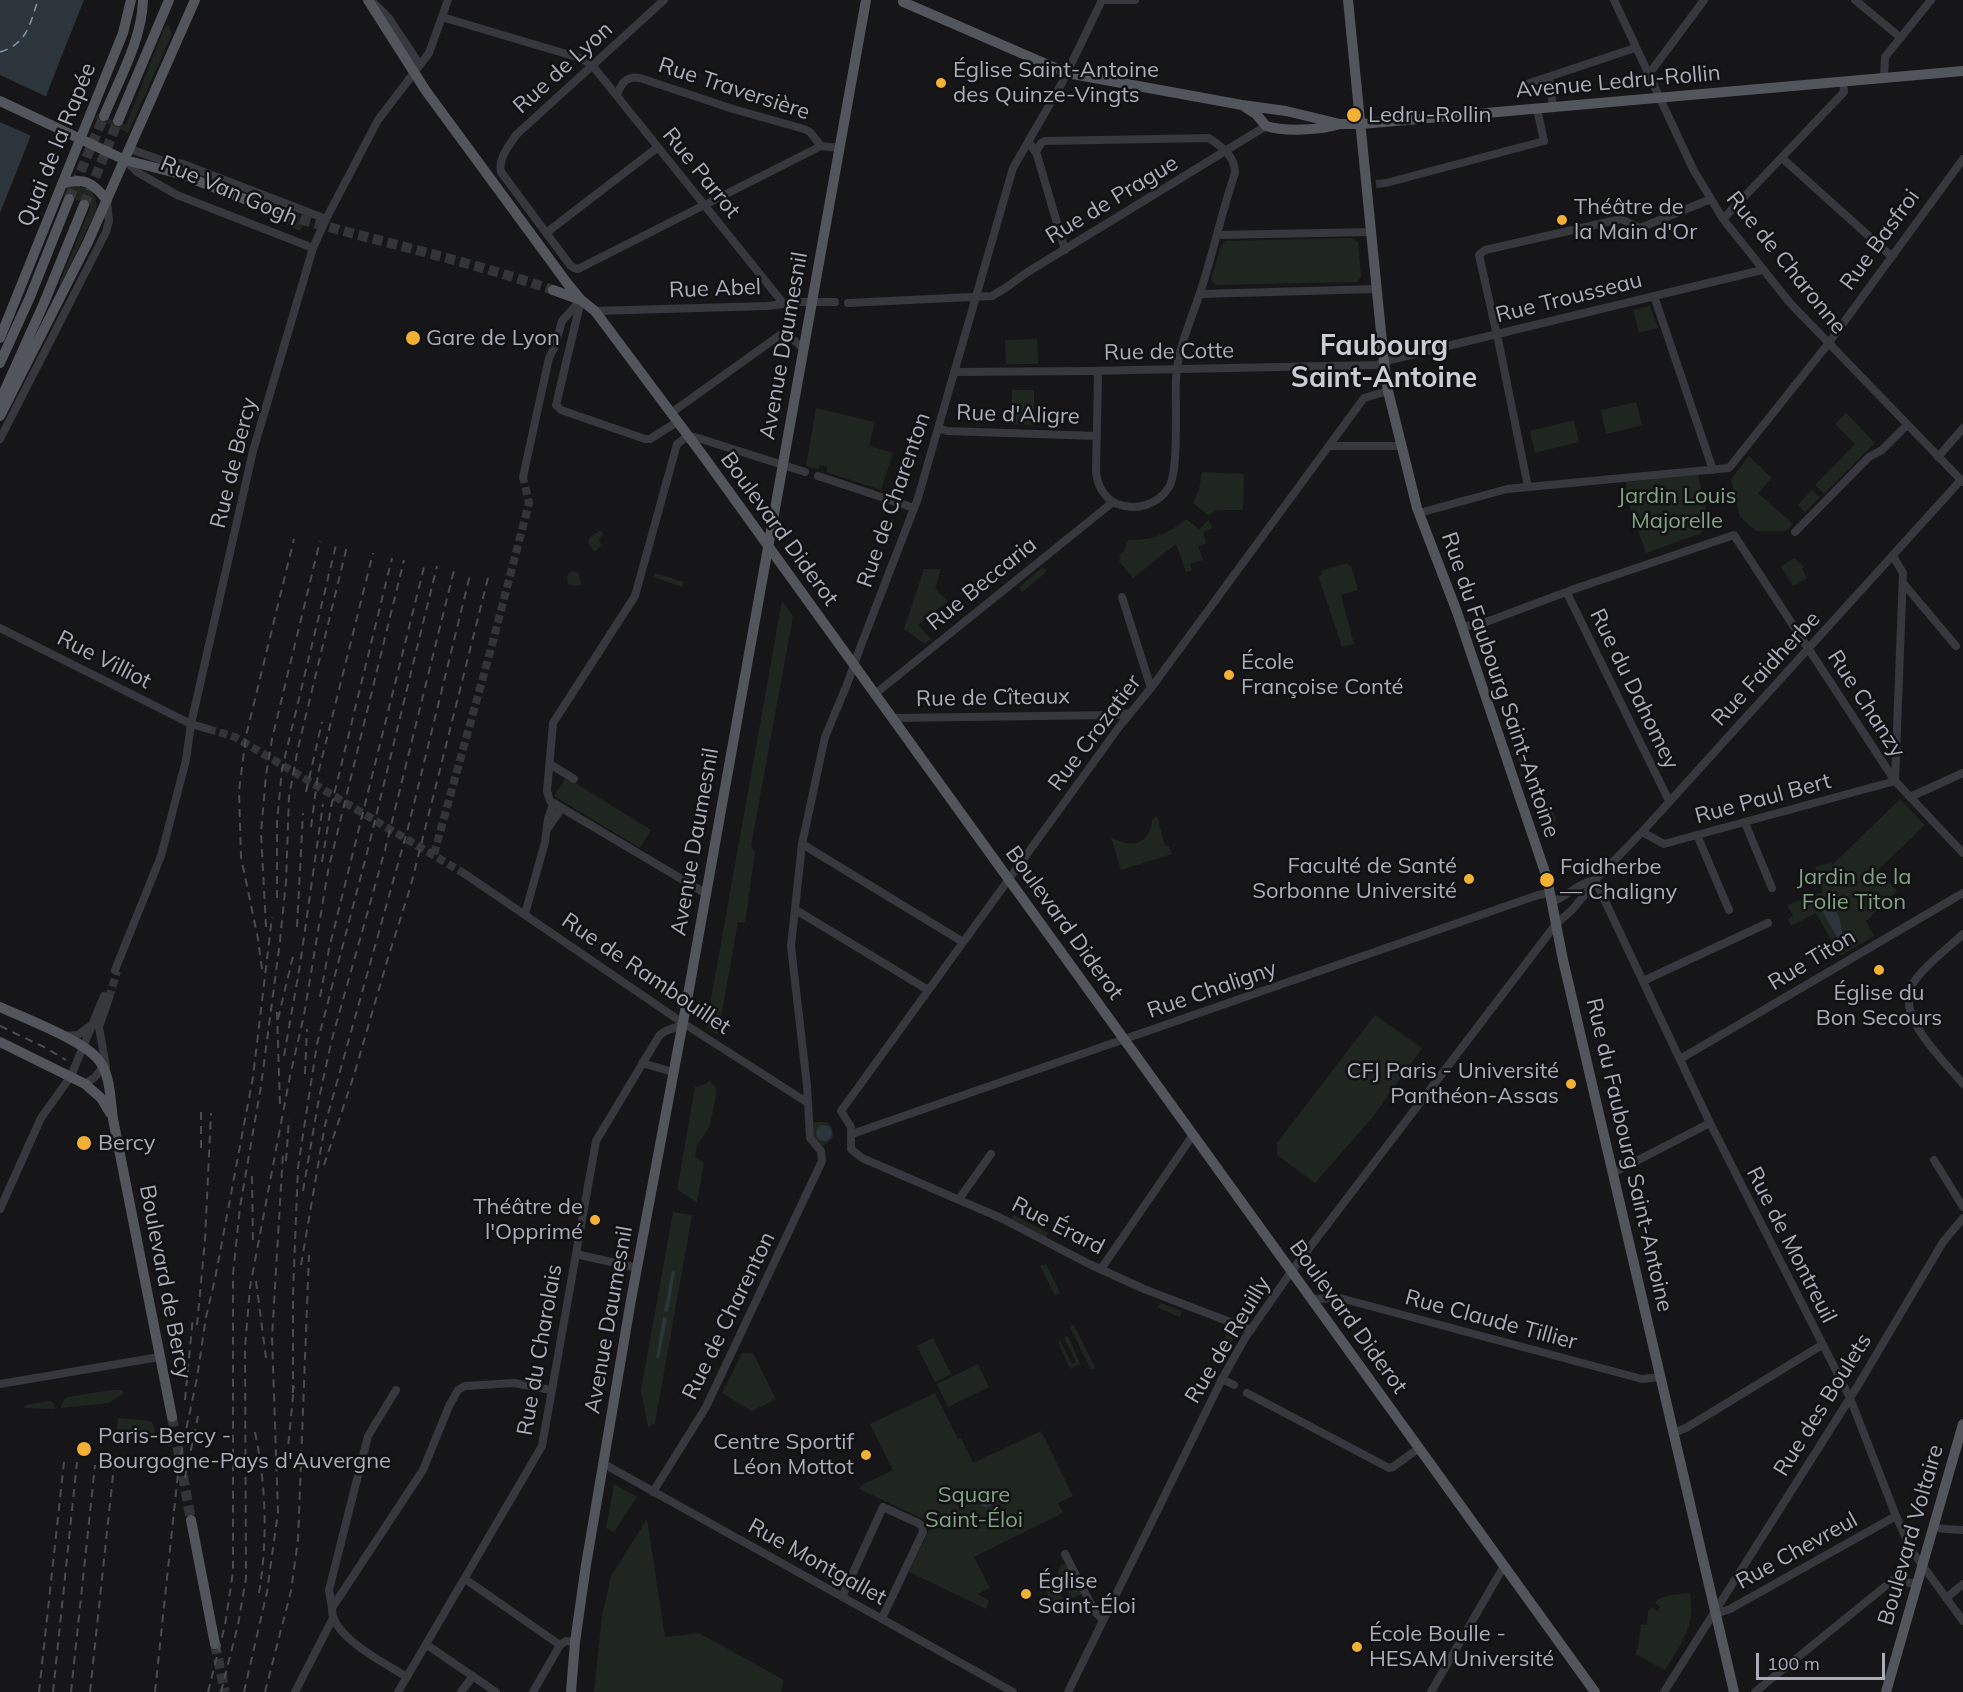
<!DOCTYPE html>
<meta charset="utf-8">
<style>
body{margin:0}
#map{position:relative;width:1963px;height:1692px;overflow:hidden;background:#161618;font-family:Mulish,sans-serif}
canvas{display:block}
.scale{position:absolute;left:1756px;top:1653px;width:129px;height:27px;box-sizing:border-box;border:3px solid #a8adb8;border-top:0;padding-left:8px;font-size:18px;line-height:21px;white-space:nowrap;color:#a8adb8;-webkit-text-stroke:4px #111113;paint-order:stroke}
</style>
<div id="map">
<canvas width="1963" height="1692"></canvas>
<div class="scale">100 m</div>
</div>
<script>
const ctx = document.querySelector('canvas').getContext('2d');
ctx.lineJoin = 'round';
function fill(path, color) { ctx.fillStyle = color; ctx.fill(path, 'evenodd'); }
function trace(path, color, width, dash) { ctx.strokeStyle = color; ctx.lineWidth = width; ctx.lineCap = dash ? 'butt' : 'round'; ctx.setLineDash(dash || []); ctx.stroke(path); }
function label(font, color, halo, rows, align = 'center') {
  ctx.font = font + ' Mulish,sans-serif'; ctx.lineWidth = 5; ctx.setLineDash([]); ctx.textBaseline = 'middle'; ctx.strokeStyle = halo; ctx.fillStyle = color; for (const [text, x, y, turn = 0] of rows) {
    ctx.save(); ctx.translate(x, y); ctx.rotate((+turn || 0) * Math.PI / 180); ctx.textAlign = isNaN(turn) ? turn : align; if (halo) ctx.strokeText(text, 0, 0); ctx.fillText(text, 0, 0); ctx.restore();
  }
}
const green = new Path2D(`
 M168 23 172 34 128 133 95 118 97 114 126 125 163 31Z
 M78 185C92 190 98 195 96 211L61 284H59L91 206 63 194 70 187Z
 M292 211C301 215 307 220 300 231L286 225Z
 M1352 238 1358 242 1361 277 1357 282 1215 285 1211 280 1221 246 1226 241Z
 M1650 306 1658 328 1639 333 1633 310Z
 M1037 339 1038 364H1006L1005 340Z
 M1012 390H1034V425L1011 424Z
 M1636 402 1642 425 1606 434 1601 410Z
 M816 408 875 422 869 446 893 453 881 490 826 472 827 467 820 465 819 470 806 466Z
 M1846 413 1875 443 1824 494 1815 485 1855 444 1835 424Z
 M1574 420 1579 442 1535 453 1530 431Z
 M1749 456 1772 478 1758 493 1793 524 1786 531H1756L1740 517 1731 479Z
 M1202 472 1244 474 1243 510H1218L1208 515 1193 503 1199 489Z
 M1698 475 1708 518C1708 526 1706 530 1699 534L1646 553 1628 502 1626 482Z
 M1812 490 1820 497 1805 512 1798 505Z
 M1186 519 1199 529 1209 520 1212 528 1203 532 1206 543 1198 546 1203 560 1190 564 1192 570 1186 572 1176 544 1133 578 1119 561 1121 559 1119 555 1124 551 1128 540C1150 541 1169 534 1186 519Z
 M600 530 603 533 599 540 601 545 596 551 593 550C592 548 590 546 589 544 586 537 596 534 600 530Z
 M1794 558 1804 567 1802 569 1807 578 1793 586 1781 567Z
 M1346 563 1351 566 1358 590 1341 595 1354 644 1342 647 1319 578 1322 573 1321 571Z
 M1043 567 1046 570 1043 575 1022 592 1019 587Z
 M924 569H941L935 589 948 601 918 625 931 639 925 644 904 629Z
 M571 571 579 573 581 585 575 586 568 584 567 576Z
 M655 573 684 582 682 587 654 577Z
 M782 601 793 616 751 846 755 852 745 923 738 922 718 1035 706 1027Z
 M1517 744 1529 766 1522 769 1514 748Z
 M566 777 651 830 640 848 554 796Z
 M1536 779 1556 818 1555 822 1547 826 1542 824 1527 783Z
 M1900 799 1925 825 1878 870 1897 891 1866 921 1874 936 1840 956 1816 913 1791 926 1788 919 1793 916 1787 905 1823 892 1820 885 1822 883 1815 867 1830 863 1832 865Z
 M1157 816 1165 846H1169L1172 854 1121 870 1111 837C1130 849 1150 845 1152 820Z
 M1375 1015 1422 1048 1372 1118 1315 1183 1277 1155V1143Z
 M710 1081 717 1090 710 1126 697 1145 695 1157 704 1163 697 1202 677 1190 695 1087 703 1085Z
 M813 1122H827L832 1127 833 1138 822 1147C814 1139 812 1133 813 1122Z
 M673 1212 692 1215 655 1423 648 1427 641 1390Z
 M1014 1215 1048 1233 1046 1237 1012 1219Z
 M1046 1264 1060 1293 1055 1296 1040 1266Z
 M1160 1303 1182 1311 1180 1317 1158 1308Z
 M1074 1325 1095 1368 1091 1370 1070 1327Z
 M1229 1332 1234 1338 1223 1354 1216 1349Z
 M1068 1336 1080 1364 1070 1369 1058 1342 1060 1340 1072 1364 1076 1362 1064 1338Z
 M933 1338 951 1374 935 1382 917 1346Z
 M742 1353H753L776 1399 752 1411 722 1393Z
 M978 1364 989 1387 948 1407 937 1384Z
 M111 1390H122L124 1393 109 1403 61 1408 64 1399 68 1397Z
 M935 1393 958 1439 961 1438 973 1463 1041 1431 1073 1496 1058 1503 1063 1513 974 1557 990 1588 978 1594 989 1601 986 1609 909 1572 932 1523 859 1489 862 1485 893 1470 870 1424Z
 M49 1401 53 1403 55 1409 24 1408 25 1405Z
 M118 1418 151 1421 153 1424 156 1439 116 1436Z
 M614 1484 637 1497 614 1532 606 1528Z
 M647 1519 665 1637 699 1633 784 1680 781 1692H594L602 1616 611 1576Z
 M1066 1564 1081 1590V1594L1073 1598 1069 1596 1058 1572 1061 1565Z
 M1055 1582 1069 1611 1058 1616 1044 1587Z
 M1690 1593C1696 1624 1681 1645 1665 1670L1635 1654 1638 1647 1641 1624 1647 1625 1648 1611 1652 1607 1657 1611 1660 1607 1655 1603C1663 1593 1678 1595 1690 1593Z`);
const water = new Path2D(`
 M0 0H84C55 71 29 142 0 213Z
 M1823 906C1842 908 1840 923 1843 938L1839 941 1820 907Z
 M816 1133a8 8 0 1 1 16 0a8 8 0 1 1-16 0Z
 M672 1271 675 1272 668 1312 664 1311Z
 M663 1317 667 1318 659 1358H656Z
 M979 1500a7 7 0 1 1 14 0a7 7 0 1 1-14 0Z`);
const pier = new Path2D(`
 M0 75 47 97 34 137 0 122Z`);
const ferry = new Path2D(`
 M0 52C27 44 30 24 38 0`);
const minorTunnel = new Path2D(`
 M1376 184 1386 183
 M208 729 235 737 465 874
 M434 854 492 645 529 503 523 477
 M109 998 117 971`);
const majorTunnel = new Path2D(`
 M69 199 104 116
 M84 205 118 121
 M286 215C375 241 466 260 553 290
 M172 1417 191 1520
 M215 1644 225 1692`);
const minor = new Path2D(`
 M1105 0H1135
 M1614 0 1693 169 1723 219 1790 303 1963 482
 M1855 0 1901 38
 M372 1 388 17 420 65
 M442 17 580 58 592 65 783 303
 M1649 74 1704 0
 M1549 77 1553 107
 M1884 78 1885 57 1931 0
 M1527 84 1635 48
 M617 95C621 84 626 75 640 78L733 109 804 129 810 132 821 146
 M1029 142 1037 155 1065 250
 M130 149 161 160 183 164 326 219
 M1036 152 1041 143 1045 141 1209 138C1222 147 1235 156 1235 173 1222 211 1214 249 1202 287 1193 315 1177 350 1176 379 1175 402 1179 471 1169 487 1158 505 1136 511 1117 504 1104 498 1097 485 1096 471L1098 378 1097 371
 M1782 158 1891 256
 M125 160 137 172 177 195 313 248
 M501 172 570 265 574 268 578 269 821 146 839 148
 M501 172C498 158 509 146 516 135L664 0
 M1386 183 1544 141 1537 109
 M1723 219 1844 92 1843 82
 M546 233 658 147
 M1217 235 1371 232
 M1200 294 1377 289
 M1654 296 1713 470
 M581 300 556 405 561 410 645 439H650L677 422
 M848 303 992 296 1007 287 1026 273 1266 126
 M595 311 767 306 799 302H835
 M954 372 1087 371 1376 365 1394 359 1762 270
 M671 413 780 335 791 338 803 348
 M938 428 947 431 1097 436
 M0 439 106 232 109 221 107 202
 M1330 446H1401
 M1938 457 1963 428
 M818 476 914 508
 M523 477 549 358 555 346 562 321 580 301
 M1528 487 1499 344 1479 255 1485 250 1621 219 1640 228 1711 199
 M1419 513 1507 489 1729 468 1828 344 1963 159
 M1795 532 1869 457 1882 450 1907 425
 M1893 556 1903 573 1895 781
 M1903 583 1956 646
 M1567 593 1669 801
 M1122 597 1151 688
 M1462 626 1478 625 1577 588 1734 535 1895 781 1963 853
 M0 628 191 724 208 729
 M875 694 1113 502
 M893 718 1115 715 1130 713
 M550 764 574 779
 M1910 797 1963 773
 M1745 823 1772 888
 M548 828 561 809
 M1642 832 1664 844 1895 781
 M1697 835 1729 910
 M802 844 963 942
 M465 874 683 1023 808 1103
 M1595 880 1710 1123 1850 1398 1896 1516 1912 1551 1963 1621
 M705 893 550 801 547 791 553 723 635 596 677 444 688 436 698 438 805 472
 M1552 902C1568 896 1578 883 1595 880
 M796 910 928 990
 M525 914 545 842 548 819 553 804
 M1963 934C1948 948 1929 962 1916 979 1889 1012 1943 1059 1963 1084
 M115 970 161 856 186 760 191 724 253 451 313 248 326 219 378 120 429 53 448 0
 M1643 981 1768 923
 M64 1036 78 1035 90 1026
 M1680 1059 1963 893
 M642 1063 673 1072
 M106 1067 99 1027 109 998
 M85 1084 95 1077 105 1065
 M852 1134 1538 895 1550 893
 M1934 1160 1963 1207
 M1613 1173 1710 1123
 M959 1199 991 1154
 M0 1209 41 1118 71 1076 104 996
 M576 1254 637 1268
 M1101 1269 1193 1135
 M1311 1299 1340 1298 1642 1379 1660 1377
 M1251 1330 1144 1289 1089 1264 1001 1218 862 1158 851 1149V1127L841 1111 1119 727 1151 688 1364 398 1388 391
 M1222 1379 1234 1385
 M0 1384 159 1357
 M1247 1393 1389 1468 1393 1467 1419 1448
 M1673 1433 1686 1428 1822 1345
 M604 1464 1013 1692
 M653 1492 706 1407 822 1161 821 1151 810 1138 807 1086 791 946 802 844 825 737 848 682 860 648 918 498 1013 168 1062 83 1102 0
 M1933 1527C1943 1530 1953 1529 1963 1530
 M1065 1554 1095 1612 1103 1620
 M465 1579 560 1645
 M842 1597 883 1507 918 1523 922 1526 923 1532 882 1618
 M1946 1598 1963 1584
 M332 1608 329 1590 368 1436 396 1390
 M1715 1614 1730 1609 1896 1516
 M427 1645 496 1692
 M407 1677C386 1664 330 1636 332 1608L423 1470 449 1406 458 1390 465 1386 514 1383 551 1390
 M295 1692 333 1618
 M398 1692 542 1446 596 1141 659 1036C666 1028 675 1030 683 1023
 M461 1692 473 1676
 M533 1692 560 1645 566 1641 575 1642
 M1068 1692 1222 1379 1245 1338 1291 1272 1556 924 1572 910 1587 892 1595 880 1642 832 1961 480
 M1431 1692 1504 1566
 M1664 1692 1857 1387 1943 1242 1963 1218
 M1755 1692 1893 1580 1917 1584`);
const major = new Path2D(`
 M368 0 426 91 567 283 581 300 595 311 704 457 1595 1692
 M1348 0 1384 362 1388 391 1417 508 1457 612 1547 878 1563 960 1734 1692
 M903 2 1067 73 1242 105 1286 111 1340 124H1361L1963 71
 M0 101 125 160 180 174 286 215
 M1245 107 1256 114 1266 126
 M104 116C119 79 142 40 143 0
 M118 121 169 0
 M1266 126C1285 132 1321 130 1340 124
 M62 184C84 177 92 182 107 200
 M553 290 578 299
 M0 338 123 33 131 0
 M0 363 30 297 69 199
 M0 401 44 303 84 205
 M0 416 88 242 195 0
 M0 1007C24 1018 79 1039 96 1057 111 1072 110 1099 113 1119L172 1417
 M0 1042 85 1084 101 1098 110 1113
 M191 1520 215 1644
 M571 1692 575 1642 586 1565 631 1300 686 1006 866 0
 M1886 1692 1963 1424`);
const rail = new Path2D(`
 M306 792 322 722
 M311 827 318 774 373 553
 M322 862 331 807 392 558
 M277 898V822L282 769 336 545
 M266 927 261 833 266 775 272 739 320 541
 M297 927 303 813
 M262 969 258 939 241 857 239 791 246 736 294 539
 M320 997 329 949 425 563
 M277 1012 280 1105
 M278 1019 294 952
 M0 1026 44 1047 66 1060
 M284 1056 300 965 323 804
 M305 1074 307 1029
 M201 1148V1112
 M286 1161 289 1119
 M324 1165 354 1075 388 958 411 885 488 578
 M252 1176 253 1245
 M303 1191 319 1098 332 1039 385 850 454 570
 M301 1265 325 1125 408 828 470 575
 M256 1281 266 1358
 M197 1325 205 1240 211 1113
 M293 1393V1293L298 1167 317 1044 369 845 437 566
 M185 1400 193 1316
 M255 1432C266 1484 268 1539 259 1593
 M287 1458 294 1386
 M185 1478 198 1416
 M39 1692 64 1462
 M53 1692 77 1462
 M71 1692 95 1465
 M90 1692 114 1466
 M155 1692 179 1464 197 1378 206 1317 215 1279 253 1077 272 917
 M208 1692 225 1625 233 1572V1274L240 1207 261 1086 280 941 286 881 289 797 298 748 347 546
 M221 1692 238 1625 246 1578 245 1348 250 1287 290 1076 304 1015 328 871 404 560
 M244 1692 267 1592 278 1512 272 1337 283 1153
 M265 1692 291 1591 298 1540 309 1255`);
const markers = [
 [941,83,6,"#f2b134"],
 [1354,115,8,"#f2b134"],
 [1562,220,6,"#f2b134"],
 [413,338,8,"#f2b134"],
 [1229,675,6,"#f2b134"],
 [1469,879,6,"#f2b134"],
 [1547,880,8,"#f2b134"],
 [1879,970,6,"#f2b134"],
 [1571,1084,6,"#f2b134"],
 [84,1143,8,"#f2b134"],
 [595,1220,6,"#f2b134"],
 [84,1449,8,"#f2b134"],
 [866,1455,6,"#f2b134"],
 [1026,1594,6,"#f2b134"],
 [1357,1647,6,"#f2b134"]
];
const streetNames = [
 ["Rue de Lyon",563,68,-42],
 ["Avenue Ledru-Rollin",1618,82,-5],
 ["Rue Traversière",734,89,18],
 ["Quai de la Rapée",57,145,-68],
 ["Rue Parrot",701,173,51],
 ["Rue Van Gogh",229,191,23],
 ["Rue de Prague",1112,200,-31],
 ["Rue Basfroi",1880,240,-54],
 ["Rue de Charonne",1786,263,51],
 ["Rue Abel",715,289,-2],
 ["Rue Trousseau",1569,298,-14],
 ["Avenue Daumesnil",784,346,-80],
 ["Rue de Cotte",1169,352,-1],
 ["Rue d'Aligre",1018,415,2],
 ["Rue de Bercy",234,463,-76],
 ["Rue de Charenton",894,500,-71],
 ["Boulevard Diderot",779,529,54],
 ["Rue Beccaria",982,584,-39],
 ["Rue Villiot",104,660,27],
 ["Rue Faidherbe",1766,669,-47],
 ["Rue du Faubourg Saint-Antoine",1500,685,71],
 ["Rue du Dahomey",1634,689,64],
 ["Rue de Cîteaux",993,698,-1],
 ["Rue Chanzy",1866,704,57],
 ["Rue Crozatier",1095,733,-53],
 ["Rue Paul Bert",1763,799,-15],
 ["Avenue Daumesnil",695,842,-80],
 ["Boulevard Diderot",1064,923,54],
 ["Rue Titon",1812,960,-31],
 ["Rue de Rambouillet",646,974,34],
 ["Rue Chaligny",1212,990,-19],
 ["Rue du Faubourg Saint-Antoine",1629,1155,77],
 ["Rue Érard",1058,1226,27],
 ["Rue de Montreuil",1791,1245,63],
 ["Boulevard de Bercy",165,1282,79],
 ["Rue de Charenton",729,1316,-64],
 ["Boulevard Diderot",1348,1317,54],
 ["Avenue Daumesnil",609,1320,-80],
 ["Rue Claude Tillier",1491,1320,15],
 ["Rue de Reuilly",1228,1340,-59],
 ["Rue du Charolais",540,1350,-80],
 ["Rue des Boulets",1823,1405,-58],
 ["Boulevard Voltaire",1911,1535,-74],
 ["Rue Chevreul",1797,1551,-29],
 ["Rue Montgallet",817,1562,29]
];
const poiNames = [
 ["Église Saint-Antoine",953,70],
 ["des Quinze-Vingts",953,95],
 ["Ledru-Rollin",1368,115],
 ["Théâtre de",1574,207],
 ["la Main d'Or",1574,232],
 ["Gare de Lyon",426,338],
 ["École",1241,662],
 ["Françoise Conté",1241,687],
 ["Faculté de Santé",1457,866,"right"],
 ["Sorbonne Université",1457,891,"right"],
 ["Faidherbe",1560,867],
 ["— Chaligny",1560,892],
 ["Église du",1879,993,"center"],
 ["Bon Secours",1879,1018,"center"],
 ["CFJ Paris - Université",1559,1071,"right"],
 ["Panthéon-Assas",1559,1096,"right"],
 ["Bercy",98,1143],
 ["Théâtre de",583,1207,"right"],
 ["l'Opprimé",583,1232,"right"],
 ["Paris-Bercy -",98,1436],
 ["Bourgogne-Pays d'Auvergne",98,1461],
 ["Centre Sportif",854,1442,"right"],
 ["Léon Mottot",854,1467,"right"],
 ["Église",1038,1581],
 ["Saint-Éloi",1038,1606],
 ["École Boulle -",1369,1634],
 ["HESAM Université",1369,1659]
];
const parkNames = [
 ["Jardin Louis",1677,496],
 ["Majorelle",1677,521],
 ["Jardin de la",1854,877],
 ["Folie Titon",1854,902],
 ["Square",974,1495],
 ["Saint-Éloi",974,1520]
];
const districtNames = [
 ["Faubourg",1384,347],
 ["Saint-Antoine",1384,379]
];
fill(green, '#1e261f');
fill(water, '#2c353c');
fill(pier, '#161618');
trace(ferry, '#7f9bb3', 1.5, [8, 6]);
trace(minorTunnel, '#333438', 8, [8, 4]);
trace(majorTunnel, '#333438', 10, [10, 5]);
trace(minor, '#37383d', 8);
trace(major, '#53555c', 10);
trace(rail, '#4a4c52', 2, [8, 6]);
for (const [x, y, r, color] of markers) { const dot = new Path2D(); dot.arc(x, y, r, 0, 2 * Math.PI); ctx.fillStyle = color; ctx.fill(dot); trace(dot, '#111113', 2); }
label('22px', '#a8adb8', '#111113', streetNames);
label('22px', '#a8adb8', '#111113', poiNames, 'left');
label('22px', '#7fa381', '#111113', parkNames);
label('bold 28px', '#c9ccd4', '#111113', districtNames);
</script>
